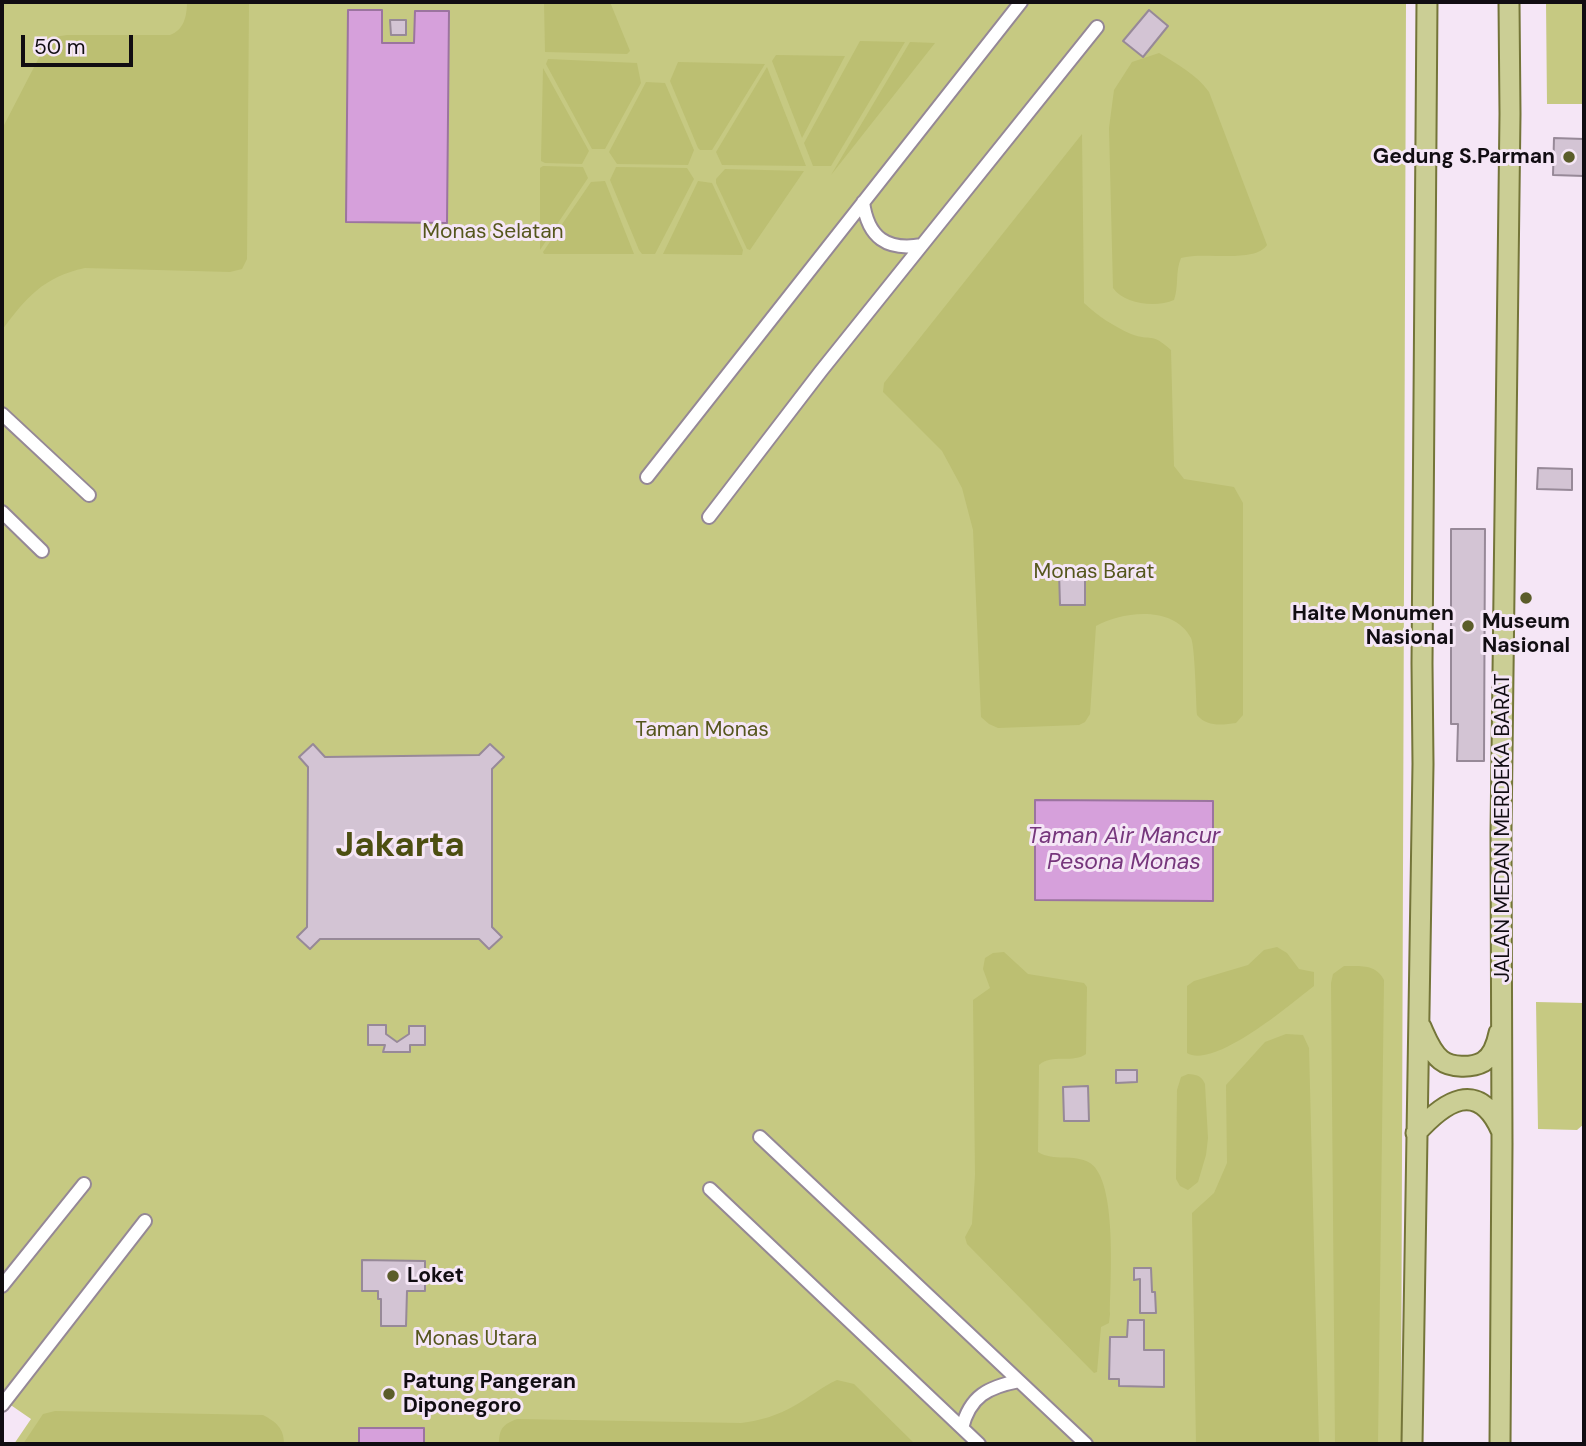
<!DOCTYPE html>
<style>
body{margin:0}
#map{position:relative;width:1586px;height:1446px;overflow:hidden;background:#f5e6f6;font-family:"DM Sans",sans-serif}
canvas{display:block}
.frame{position:absolute;inset:0;border:4px solid #110d12;pointer-events:none}
.scale{position:absolute;left:21px;top:35px;width:112px;height:32px;box-sizing:border-box;border:4px solid #110d12;border-top:0;padding-left:9px;font-size:21px;line-height:24px;white-space:nowrap;color:#110d12;-webkit-text-stroke:5px #f5e6f6;paint-order:stroke}
</style>
<div id="map">
<canvas width="1586" height="1446"></canvas>
<div class="frame"></div>
<div class="scale">50 m</div>
</div>
<script>
const ctx = document.querySelector('canvas').getContext('2d');
ctx.lineJoin = 'round';
function fill(path, color) { ctx.fillStyle = color; ctx.fill(path, 'evenodd'); }
function trace(path, color, width, dash) { ctx.strokeStyle = color; ctx.lineWidth = width; ctx.lineCap = dash ? 'butt' : 'round'; ctx.setLineDash(dash || []); ctx.stroke(path); }
function label(font, color, halo, rows, align = 'center') {
  ctx.font = font + ' "DM Sans",sans-serif'; ctx.lineWidth = 6; ctx.setLineDash([]); ctx.textBaseline = 'middle'; ctx.strokeStyle = halo; ctx.fillStyle = color; for (const [text, x, y, turn = 0] of rows) {
    ctx.save(); ctx.translate(x, y); ctx.rotate((+turn || 0) * Math.PI / 180); ctx.textAlign = isNaN(turn) ? turn : align; if (halo) ctx.strokeText(text, 0, 0); ctx.fillText(text, 0, 0); ctx.restore();
  }
}
const green = new Path2D(`
 M2 2H1406L1401 1444H14L31 1419 2 1399Z
 M1546 2H1584V104H1547Z
 M1536 1002 1583 1003 1584 1005V1124L1577 1130 1538 1129Z`);
const forest = new Path2D(`
 M187 2H249L247 259 242 269 230 272 85 268C43 277 26 298 2 330V129L46 44 54 37 67 35H170C184 30 187 16 187 2Z
 M544 2H610L630 51 627 54 545 52Z
 M860 41 905 42 831 166H813L804 143Z
 M910 42 935 43 831 175Z
 M1159 53C1177 64 1196 74 1209 92L1267 245C1254 264 1204 251 1181 258 1175 272 1179 286 1174 300 1156 308 1124 304 1113 288L1109 128 1114 90 1132 62Z
 M776 55 845 56 802 138 772 61Z
 M548 59 637 63 641 83 605 149H592L546 64Z
 M678 62 765 64 712 150H700L698 148 670 81Z
 M767 67 806 166 722 165 716 152Z
 M543 68 589 151 582 164 545 163 541 161Z
 M646 82 665 83 694 150 688 165 617 164 609 152Z
 M1082 134 1084 303C1098 316 1113 326 1131 334 1152 342 1150 331 1171 350L1174 466 1184 479 1234 487 1243 503V715L1236 723C1222 725 1207 727 1197 715 1196 702 1195 646 1191 638 1174 605 1122 611 1096 626L1090 714 1085 722 1079 725 998 728 989 724 981 717 973 530 962 488 942 451 883 392 884 383Z
 M543 166 583 167 588 178 540 250V168Z
 M616 167 687 168 694 179 655 254H642L639 250 610 180Z
 M725 169 804 171 750 250 747 249 716 183V179Z
 M605 181 634 254H544L543 252 591 182Z
 M698 181 712 183 743 250 742 255 663 254Z
 M1277 947 1287 953 1299 969 1314 972V986C1292 1003 1214 1070 1187 1053V986L1194 981 1248 965 1264 950Z
 M1004 952 1028 974 1084 983 1087 987 1086 1054C1072 1064 1052 1053 1039 1065L1038 1152C1054 1162 1073 1153 1090 1163 1118 1181 1110 1283 1110 1314L1109 1323 1101 1327 1097 1372 1094 1373 967 1244 965 1237 972 1224 975 1175 973 1000 990 988 983 969 985 958 993 953Z
 M1344 966C1361 966 1376 964 1384 980L1378 1444H1335L1331 983 1333 974Z
 M1286 1034 1303 1035 1309 1048 1319 1444H1196L1192 1213 1214 1193 1227 1163 1226 1085 1265 1042Z
 M1188 1074C1197 1075 1201 1075 1205 1084L1208 1138 1206 1155 1198 1182 1188 1190 1180 1186 1176 1179 1177 1090 1181 1077Z
 M837 1380 854 1384 915 1444H499C499 1429 503 1424 517 1419L741 1423C760 1421 778 1415 794 1406 809 1398 821 1387 837 1380Z
 M55 1411 263 1415C276 1422 284 1428 284 1444H23L43 1414Z`);
const water = new Path2D(`
 M348 10H382V43H414L415 11H449L447 223 346 222Z
 M1035 800 1213 801V901L1035 900Z
 M359 1428H424V1444H359Z`);
const building = new Path2D(`
 M1149 10 1168 26 1143 57 1123 41Z
 M390 20H406V35H391Z
 M1554 138 1584 139V176L1553 175Z
 M1538 468 1572 469V490L1537 489Z
 M1451 529H1485L1484 761H1457L1458 724H1451Z
 M1085 570V605H1060L1059 571Z
 M313 744 325 757 479 755 490 744 504 757 492 769V927L502 937 489 949 479 939H320L310 949 297 937 307 927 308 767 299 757Z
 M368 1025H386V1034L397 1042 409 1034V1026H425V1045H410V1052H383L385 1045H368Z
 M1116 1070H1137V1082L1116 1083Z
 M1088 1086 1089 1121H1064L1063 1087Z
 M362 1260 425 1261V1291H407L406 1326H381V1299H378V1291H362Z
 M1134 1268H1151L1152 1292H1155L1156 1313H1140V1279L1134 1280Z
 M1128 1320H1144V1350H1164V1387L1119 1386V1379H1109L1110 1337H1127Z`);
const street = new Path2D(`
 M863 202C868 238 887 251 922 245
 M2 414 89 495
 M647 477 1021 2
 M2 512 42 551
 M709 517 821 371 1097 27
 M760 1137 1086 1444
 M710 1189 979 1444
 M2 1286 84 1184
 M2 1405 145 1221
 M962 1428C970 1396 988 1387 1019 1381`);
const primary = new Path2D(`
 M1421 1027C1426 1038 1431 1052 1441 1060 1451 1068 1472 1068 1483 1062 1493 1056 1497 1043 1499 1033
 M1416 1133C1444 1102 1478 1078 1501 1130
 M1412 1444 1423 764 1422 663 1427 2
 M1500 1444 1502 1143 1501 832 1510 114 1509 2`);
const markers = [
 [1569,157,7,"#5b5d2a"],
 [1526,598,7,"#5b5d2a"],
 [1468,626,7,"#5b5d2a"],
 [393,1276,7,"#5b5d2a"],
 [389,1394,7,"#5b5d2a"]
];
const poiNames = [
 ["Gedung S.Parman",1555,157],
 ["Halte Monumen",1454,614],
 ["Nasional",1454,638],
 ["Museum",1526,622,"center"],
 ["Nasional",1526,646,"center"],
 ["Loket",407,1276,"left"],
 ["Patung Pangeran",403,1382,"left"],
 ["Diponegoro",403,1406,"left"]
];
const parkNames = [
 ["Monas Selatan",493,232],
 ["Monas Barat",1094,572],
 ["Taman Monas",702,730],
 ["Monas Utara",476,1339]
];
const streetNames = [
 ["JALAN MEDAN MERDEKA BARAT",1503,828,-90]
];
const waterNames = [
 ["Taman Air Mancur",1124,837],
 ["Pesona Monas",1124,863]
];
const townNames = [
 ["Jakarta",400,847]
];
fill(green, '#c6c982');
fill(forest, '#bcbf72');
fill(water, '#d6a0db');
trace(water, '#9b749f', 2);
fill(building, '#d3c4d4');
trace(building, '#978998', 2);
trace(street, '#958896', 16);
trace(primary, '#747539', 23);
trace(street, '#fff', 12);
trace(primary, '#cbce95', 19);
for (const [x, y, r, color] of markers) { const dot = new Path2D(); dot.arc(x, y, r, 0, 2 * Math.PI); ctx.fillStyle = color; ctx.fill(dot); trace(dot, '#f5e6f6', 2.5); }
label('bold 21px', '#110d12', '#f5e6f6', poiNames, 'right');
label('21px', '#55561d', '#f5e6f6', parkNames);
label('21px', '#110d12', '#f5e6f6', streetNames);
label('italic 23px', '#76367c', '#f5e6f6', waterNames);
label('bold 35px', '#4c4e11', '#f5e6f6', townNames);
</script>
